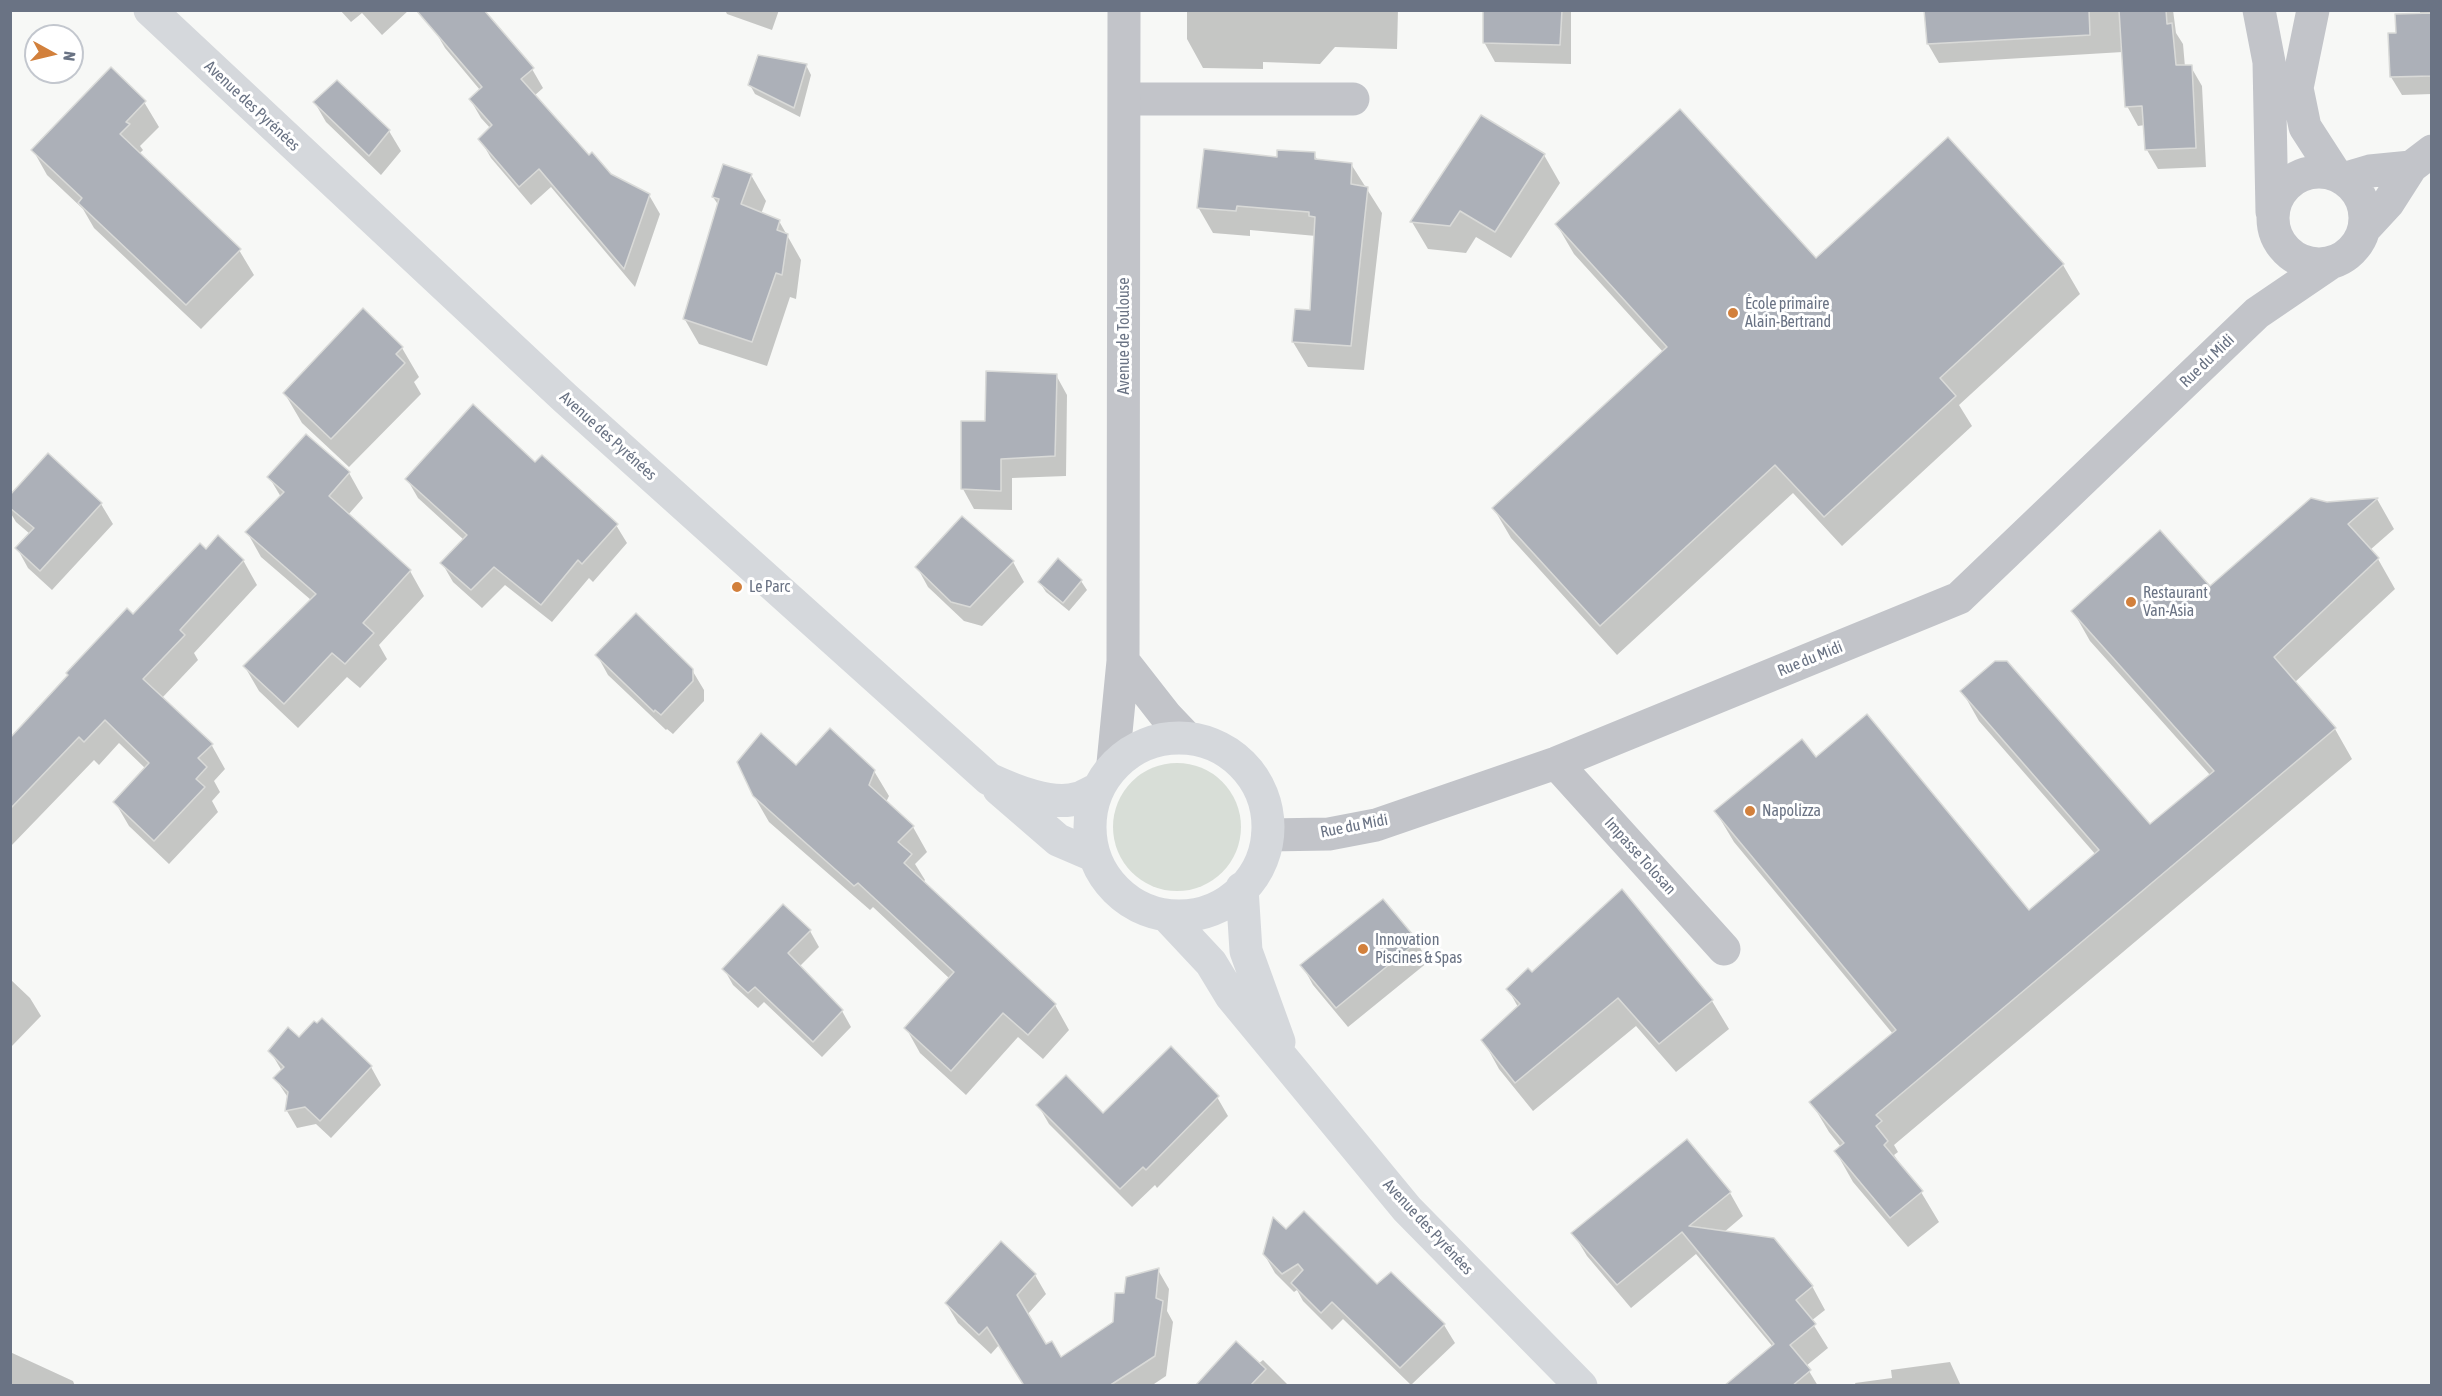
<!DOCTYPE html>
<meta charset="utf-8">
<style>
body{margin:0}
#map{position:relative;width:2442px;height:1396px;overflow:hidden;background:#f7f8f6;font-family:"Asap Condensed",sans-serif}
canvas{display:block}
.frame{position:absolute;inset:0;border:12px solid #6a7384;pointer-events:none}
.north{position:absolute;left:24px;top:24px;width:60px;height:60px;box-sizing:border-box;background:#fff;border:2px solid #c3c7ce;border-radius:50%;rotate:98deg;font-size:16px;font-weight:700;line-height:24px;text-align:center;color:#6a7384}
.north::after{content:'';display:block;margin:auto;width:21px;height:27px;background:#d2803c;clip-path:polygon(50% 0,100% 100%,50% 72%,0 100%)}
</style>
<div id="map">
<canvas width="2442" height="1396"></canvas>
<div class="frame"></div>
<div class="north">N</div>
</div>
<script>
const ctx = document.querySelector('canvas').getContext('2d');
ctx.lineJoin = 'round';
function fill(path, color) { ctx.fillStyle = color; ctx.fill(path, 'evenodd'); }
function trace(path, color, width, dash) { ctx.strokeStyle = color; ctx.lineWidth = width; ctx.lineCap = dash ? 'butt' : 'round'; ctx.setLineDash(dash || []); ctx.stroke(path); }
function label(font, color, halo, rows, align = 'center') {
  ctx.font = font + ' "Asap Condensed",sans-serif'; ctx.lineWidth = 6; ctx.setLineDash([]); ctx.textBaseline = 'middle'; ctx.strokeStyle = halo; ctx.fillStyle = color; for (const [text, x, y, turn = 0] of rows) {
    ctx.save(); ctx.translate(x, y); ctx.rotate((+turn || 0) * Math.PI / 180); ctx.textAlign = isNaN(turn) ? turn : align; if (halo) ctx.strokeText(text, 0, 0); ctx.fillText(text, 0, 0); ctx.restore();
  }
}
const green = new Path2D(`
 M1113 827a64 64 0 1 1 128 0a64 64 0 1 1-128 0Z`);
const shadow = new Path2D(`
 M340 10H409L382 35 362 13 351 22Z
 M725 10H779L772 30 727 14Z
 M1187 10H1398L1397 49 1335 47 1320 64 1263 62V69L1203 68 1187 39Z
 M1485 10H1571V64L1495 62 1484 42Z
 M1926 10H2173L2176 33 2183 44 2185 67H2191L2202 86 2206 167 2158 169 2147 150 2145 125 2138 126 2127 106 2123 52 1939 63 1928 44Z
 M2420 10H2432V94L2402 95 2391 77 2398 34 2420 15Z
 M434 29 532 69 543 88 534 96 589 157 610 175 649 195 660 214 635 287 551 187 531 205 491 158 480 139 491 129 481 118 470 99 480 90 445 48Z
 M806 65 811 75 800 117 755 94 750 85Z
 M337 82 389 131 401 151 381 175 326 122 315 103Z
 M144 102 159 127 140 146 143 150 139 154 239 250 254 275 201 329 94 228 83 209 47 175 33 150Z
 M1314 154 1318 161 1351 164 1382 213 1364 370 1308 367 1293 342 1311 312 1316 236 1250 230V236L1213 233 1198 207 1278 158Z
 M1544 155 1560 183 1511 258 1476 237 1466 253 1428 249 1412 222Z
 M751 175 766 201 761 214 779 221 801 260 796 299 790 297 767 366 699 344 684 318 719 206 713 197Z
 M1557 225 1816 260 2063 265 2080 294 1959 405 1972 426 1842 546 1793 493 1617 655 1511 538 1494 509 1664 353 1574 254Z
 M402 348 419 377 414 382 421 394 349 467 302 423 285 394Z
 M1056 375 1067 395 1066 476 1012 478V510L974 509 963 489 986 423Z
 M48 455 101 504 113 524 52 590 28 568 17 548 30 534 16 522 10 512V497Z
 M535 464 616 525 627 543 593 582 589 578 552 622 505 585 482 608 453 582 442 563 464 540 418 498 407 479Z
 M349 473 363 498 348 515 410 571 424 596 379 645 387 659 360 688 347 677 298 728 259 691 245 667 311 600 261 557 247 532 281 497 269 477Z
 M2377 499 2394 529 2370 550 2378 559 2395 589 2294 683 2335 729 2352 759 1894 1145 1898 1152 1894 1155 1903 1169 1921 1192 1939 1222 1908 1247 1853 1182 1836 1152 1841 1147 1829 1132 1811 1102 1893 1034 1734 842 1716 812 1816 759 2028 912 2096 855 1979 721 1962 691 2150 826 2210 775 2090 641 2073 611 2210 588 2327 503Z
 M962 518 1013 562 1024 582 982 626 964 621 928 587 917 567Z
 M206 551 243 560 257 585 194 653 198 660 162 698 211 744 225 769 214 781 220 792 212 801 218 812 169 864 129 826 115 802 146 769 119 743 99 765 94 760 10 847V741L133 617Z
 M1081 581 1087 590 1069 611 1046 592 1040 583Z
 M597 655 692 670 704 690V701L673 734 667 729 666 730 608 675Z
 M797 767 874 771 889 796 886 802 913 827 927 852 915 864 925 880 923 883 1055 1005 1069 1030 1043 1059 1018 1037 966 1095 920 1053 906 1028 950 979 873 907 870 910 769 822 754 796Z
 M1383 901 1417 942 1428 962 1348 1027 1313 985 1302 965Z
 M810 931 819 947 799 967 842 1011 851 1027 822 1057 764 1002 758 1008 733 985 724 969Z
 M1532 974 1712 1001 1729 1029 1676 1072 1636 1026 1533 1111 1499 1069 1483 1040 1518 1007 1508 989Z
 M10 979 30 998 41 1016 10 1048Z
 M322 1020 371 1067 381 1085 331 1138 316 1124 297 1128 287 1111 289 1099 275 1078 282 1071 270 1051 299 1039Z
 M1217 1097 1228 1116 1157 1188 1155 1185 1132 1207 1049 1124 1038 1105 1103 1115Z
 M1687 1141 1730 1193 1743 1216 1723 1233 1812 1286 1825 1310 1811 1321 1828 1348 1806 1366 1818 1386H1726L1773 1347 1696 1254 1631 1308 1587 1256 1573 1233Z
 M1286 1232 1377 1286 1391 1274 1444 1325 1455 1343 1411 1385 1343 1319 1332 1330 1303 1301 1297 1290 1294 1292 1275 1273 1264 1254Z
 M1158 1270 1169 1289 1167 1311 1173 1322 1166 1376 1151 1386H1025L999 1345 991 1354 958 1323 946 1303 1035 1275 1046 1294 1027 1315 1046 1346 1061 1359 1114 1322 1125 1294Z
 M10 1352 73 1381 75 1386H10Z
 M1263 1360 1289 1386H1197L1258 1364Z
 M1950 1362 1961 1386H1856L1855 1383 1892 1378 1891 1370Z`);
const building = new Path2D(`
 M416 10H484L534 68 521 79 589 155 592 152 611 174 650 194 624 269 539 169 519 187 478 139 492 125 469 99 482 87Z
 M1483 10H1562L1560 45 1483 43Z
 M1924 10H2089L2090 35 1927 44Z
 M2119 10H2166L2167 24 2172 23 2176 65H2192L2196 148 2145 150 2142 106 2125 107Z
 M2432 13V76L2390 77 2388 33H2396L2395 14Z
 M758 55 807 64 794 108 748 85Z
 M111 67 146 101 126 122 130 124 120 134 241 249 186 305 78 203 82 198 31 150Z
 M337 80 390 130 369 156 313 102Z
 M1680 109 1816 258 1948 137 2064 264 1940 378 1956 396 1824 517 1775 465 1600 626 1492 508 1667 347 1555 224Z
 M1481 115 1545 154 1495 232 1460 211 1450 226 1410 222Z
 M1204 149 1277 157V150L1315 152V159L1352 163 1351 184 1368 187 1351 346 1292 342 1295 309 1310 310 1315 217 1309 216V212L1237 206 1236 211 1197 208Z
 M723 164 752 174 741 204 780 220 777 230 788 234 782 275 776 273 752 342 683 319 719 199 712 197Z
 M363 308 403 347 396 354 405 363 331 439 283 393Z
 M986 371 1057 374 1055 456 1001 459V491L961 489V421H985Z
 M473 404 535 462 542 455 618 524 582 564 578 560 541 605 494 567 471 590 440 563 467 535 405 479Z
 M306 434 350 472 329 496 411 570 363 623 374 633 345 664 332 653 284 704 243 666 316 594 245 532 284 492 267 477Z
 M48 453 102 503 40 571 15 548 34 528 10 508V495Z
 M2311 498 2327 502 2378 498 2348 524 2379 558 2274 657 2336 728 1876 1115 1882 1121 1876 1126 1888 1141 1884 1145 1923 1191 1890 1218 1834 1151 1844 1143 1809 1102 1896 1030 1714 811 1802 739 1816 757 1867 714 2029 910 2099 850 1960 691 1995 661H2007L2150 824 2214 771 2071 611 2160 530 2210 586Z
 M962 516 1014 561 970 607 951 602 915 567Z
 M218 535 244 560 180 630 185 635 143 679 213 744 198 758 207 767 196 779 205 787 154 841 113 802 149 763 105 720 84 742 79 737 10 809V738L68 675 66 673 127 608 133 614 200 543 206 549Z
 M1058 558 1082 580 1063 603 1038 582Z
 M636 613 693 669V681L661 715 655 710 654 712 595 655Z
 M830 728 875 770 869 785 914 826 898 842 912 854 904 863 1056 1004 1028 1035 1003 1013 951 1071 904 1028 954 972 858 883 854 886 753 796 737 762 761 733 796 765Z
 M1622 889 1713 1000 1659 1044 1618 998 1515 1083 1481 1040 1520 1004 1506 989 1528 968 1532 972Z
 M1383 899 1418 941 1336 1008 1300 965Z
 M783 904 811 930 788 953 843 1010 813 1042 755 987 748 993 722 969Z
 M322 1018 372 1066 320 1121 305 1107 285 1111 288 1092 273 1078 284 1067 268 1051 288 1027 299 1037 314 1021 317 1023Z
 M1171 1046 1219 1096 1146 1170 1143 1167 1120 1189 1036 1105 1066 1075 1103 1113Z
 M1687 1139 1731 1192 1689 1226 1774 1238 1813 1286 1796 1300 1816 1324 1790 1345 1811 1370 1792 1386H1724L1774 1344 1682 1232 1617 1285 1571 1233Z
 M1304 1211 1377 1284 1391 1272 1445 1324 1400 1368 1332 1302 1321 1313 1291 1283 1303 1270 1298 1264 1282 1274 1263 1254 1273 1217 1286 1229Z
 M1001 1241 1036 1274 1017 1295 1046 1344 1052 1341 1061 1357 1113 1322 1115 1293H1124L1126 1277 1159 1268 1156 1298 1163 1301 1155 1356 1109 1386H1021L1023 1384 987 1327 979 1335 945 1303Z
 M1236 1341 1266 1369 1250 1386H1195Z`);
const minor = new Path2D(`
 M2259 10 2269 62 2272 212
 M2313 10 2297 88 2305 127 2336 175
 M1125 99H1353
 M2273 218a46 46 0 1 1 92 0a46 46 0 1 1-92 0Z
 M2343 179 2370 171 2411 167
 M2364 229 2388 203 2411 167 2432 151
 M1556 763 1724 949
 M1268 835 1329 834 1376 825 1556 763 1959 598 2257 313 2329 264`);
const tertiary = new Path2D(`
 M1123 661 1166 716 1186 737
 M1113 763 1123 661 1124 10`);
const secondary = new Path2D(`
 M150 10 565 398 989 779C1013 790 1052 807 1079 798 1085 796 1091 792 1096 790
 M1090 827a89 89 0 1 1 178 0a89 89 0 1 1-178 0Z
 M999 789 1058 840 1093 855
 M1242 888 1246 951 1279 1042
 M1167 916 1211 963 1231 996 1407 1209 1581 1386`);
const markers = [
 [1733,313,6,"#d2803c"],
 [737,587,6,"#d2803c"],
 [2131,602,6,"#d2803c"],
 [1750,811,6,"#d2803c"],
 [1363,949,6,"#d2803c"]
];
const streetNames = [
 ["Avenue des Pyrénées",252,106,43],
 ["Avenue de Toulouse",1124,336,-90],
 ["Rue du Midi",2207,361,-44],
 ["Avenue des Pyrénées",608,436,42],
 ["Rue du Midi",1810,659,-22],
 ["Rue du Midi",1354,826,-11],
 ["Impasse Tolosan",1640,856,48],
 ["Avenue des Pyrénées",1428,1227,47]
];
const poiNames = [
 ["École primaire",1745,304],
 ["Alain-Bertrand",1745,322],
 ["Le Parc",749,587],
 ["Restaurant",2143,593],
 ["Van-Asia",2143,611],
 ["Napolizza",1762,811],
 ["Innovation",1375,940],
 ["Piscines & Spas",1375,958]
];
fill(green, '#d8ded7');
fill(shadow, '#0003');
fill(building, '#acb0b8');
trace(building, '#d9dad8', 1.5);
trace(minor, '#c2c4c9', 33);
trace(tertiary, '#c2c4c9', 33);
trace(secondary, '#d5d8dc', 33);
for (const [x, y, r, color] of markers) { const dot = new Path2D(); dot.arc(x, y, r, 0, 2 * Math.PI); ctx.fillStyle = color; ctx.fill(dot); trace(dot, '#fff', 2); }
label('16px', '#6a7384', '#fff', streetNames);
label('16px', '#6a7384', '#fff', poiNames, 'left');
</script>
